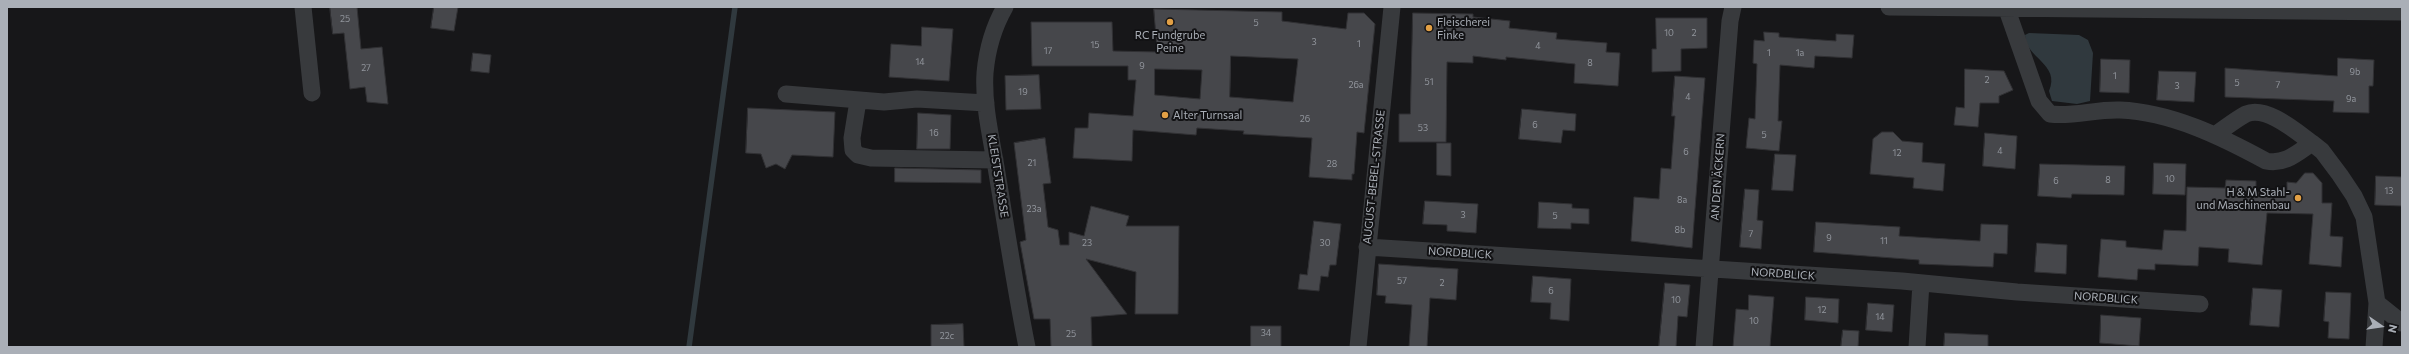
<!DOCTYPE html>
<meta charset="utf-8">
<style>
body{margin:0}
#map{position:relative;width:2409px;height:354px;overflow:hidden;background:#171719;font-family:Commissioner,sans-serif}
canvas{display:block}
.frame{position:absolute;inset:0;border:8px solid #aaafb7;pointer-events:none}
.north{position:absolute;left:2361px;top:306px;width:40px;height:40px;-webkit-text-stroke:3px #121214;paint-order:stroke;rotate:103deg;font-size:11px;font-weight:700;line-height:16px;text-align:center;color:#aaafb7}
.north::after{content:'';display:block;margin:auto;width:14px;height:18px;background:#aaafb7;clip-path:polygon(50% 0,100% 100%,50% 72%,0 100%)}
</style>
<div id="map">
<canvas width="2409" height="354"></canvas>
<div class="frame"></div>
<div class="north">N</div>
</div>
<script>
const ctx = document.querySelector('canvas').getContext('2d');
ctx.lineJoin = 'round';
function fill(path, color) { ctx.fillStyle = color; ctx.fill(path, 'evenodd'); }
function trace(path, color, width, dash) { ctx.strokeStyle = color; ctx.lineWidth = width; ctx.lineCap = dash ? 'butt' : 'round'; ctx.setLineDash(dash || []); ctx.stroke(path); }
function label(font, color, halo, rows, align = 'center') {
  ctx.font = font + ' Commissioner,sans-serif'; ctx.lineWidth = 4; ctx.setLineDash([]); ctx.textBaseline = 'middle'; ctx.strokeStyle = halo; ctx.fillStyle = color; for (const [text, x, y, turn = 0] of rows) {
    ctx.save(); ctx.translate(x, y); ctx.rotate((+turn || 0) * Math.PI / 180); ctx.textAlign = isNaN(turn) ? turn : align; if (halo) ctx.strokeText(text, 0, 0); ctx.fillText(text, 0, 0); ctx.restore();
  }
}
const water = new Path2D(`
 M2029 33 2079 35 2088 40 2093 53 2090 101 2077 104 2052 101 2049 91C2061 64 2025 58 2025 35Z`);
const stream = new Path2D(`
 M689 347 735 7`);
const building = new Path2D(`
 M330 7H357L361 49 382 47 388 104 367 102 365 87 350 89 344 33 333 34Z
 M434 7H458L454 31 431 28Z
 M1154 9 1282 12V21L1346 29 1348 13H1364L1375 24 1364 133 1357 132 1354 174H1352V180L1309 177 1312 138 1243 134 1244 131 1197 128 1196 135 1133 130 1132 161 1073 158 1075 128H1088L1089 113 1133 116 1136 80H1128V66H1032L1031 22H1112L1113 51 1157 52ZM1231 56 1298 59 1293 102 1230 97ZM1155 69 1202 70 1200 99 1155 95Z
 M1413 13 1473 14V17L1510 21 1509 28 1557 33 1556 39 1607 43 1606 52 1620 53 1618 86 1574 83 1575 64 1506 57V60L1473 56V63L1447 62 1446 142H1399V114H1410Z
 M1656 18H1707V48L1681 49V71L1652 72V49H1656Z
 M922 27 953 29 949 81 889 77 891 44 921 46Z
 M1764 32 1779 33V37L1836 41V34L1854 35 1852 58 1815 56 1814 68 1780 65 1778 121H1782L1779 151 1746 148 1749 118 1755 119 1757 64 1753 63 1754 40 1764 41Z
 M473 53 491 55 489 73 471 71Z
 M2338 58 2374 60 2373 86H2369V113L2333 112 2334 101 2225 97V68L2337 76Z
 M2101 59 2130 60 2129 93 2100 92Z
 M1965 69 2004 71 2013 90 1999 96V103H1980L1978 127 1954 125 1956 107 1964 108Z
 M2159 71 2196 72 2194 102 2157 100Z
 M1039 75 1041 109 1006 110 1005 76Z
 M1675 76 1705 78 1692 248 1631 241 1634 197 1659 199 1661 168 1671 169 1675 116H1672Z
 M748 108 835 112 833 157 792 155 785 169 776 164 766 168 761 154 746 153Z
 M1522 109 1576 114 1575 131 1563 130 1561 143 1519 139Z
 M918 113 951 115 950 149H917Z
 M1882 132H1893L1902 141 1923 143 1922 162 1945 164 1943 191 1913 188 1914 178 1870 174 1873 139Z
 M1985 133 2017 136 2015 169 1983 166Z
 M1045 138 1051 183 1043 184 1048 227 1058 230 1060 245H1069V232L1084 236 1091 206 1129 216 1126 226H1179L1178 314H1135L1136 272 1086 259 1127 314 1091 317 1092 347H1051L1050 319H1034L1020 242 1026 240 1014 143Z
 M1437 143H1451V176L1437 175Z
 M1775 154 1796 155 1793 191 1772 190Z
 M2154 163 2186 164 2185 195 2153 194Z
 M2040 164 2125 166 2124 195 2072 194 2071 198 2038 196Z
 M895 168 981 170V183L895 182Z
 M2305 173H2313L2322 183V203H2332L2330 236 2343 237 2341 267 2309 264 2313 214 2267 213 2262 265 2228 262 2229 249 2199 247 2198 266 2155 264V270L2138 269 2137 280 2098 277 2101 239 2126 241V247L2162 250 2164 230 2186 231 2187 187 2225 188 2226 180 2256 181V192L2287 193V182L2296 183Z
 M2376 176 2402 177V206L2375 205Z
 M1745 189 1759 190 1757 220 1763 221 1761 249 1740 247Z
 M1425 201 1478 204 1476 233 1447 231V225L1423 224Z
 M1539 202 1572 204V208L1589 209V224L1571 223V229L1538 228Z
 M1314 221 1341 224 1336 265H1330L1328 277 1321 276 1319 291 1298 289 1300 274 1307 275Z
 M1816 222 1900 227 1899 236 1980 241 1981 224 2008 225 2007 254 1994 253 1993 267 1919 264V260L1814 252Z
 M2037 243 2067 245 2066 274 2035 272Z
 M1379 264 1458 269 1456 300 1430 298 1427 347H1409L1412 305 1385 303 1386 296 1377 295Z
 M1533 276 1571 279 1569 321 1550 319 1551 303 1531 302Z
 M1665 283 1690 285 1687 317 1678 316 1676 347H1659Z
 M2253 288 2282 290 2279 327 2250 325Z
 M2326 292 2351 293 2349 339 2328 338 2329 322 2324 321Z
 M1749 295 1774 297 1770 347H1733L1736 309 1748 310Z
 M1806 297 1839 299 1838 323 1805 320Z
 M1868 303 1894 305 1892 332 1866 330Z
 M2101 315 2141 318 2139 346 2100 343Z
 M963 324 964 347H931V325Z
 M1251 326H1281V347H1251Z
 M1843 330 1859 331 1858 347H1841Z
 M1945 333 1988 335V347H1944Z`);
const minor = new Path2D(`
 M303 7 312 93
 M1005 7C993 28 987 50 985 73 983 104 991 137 996 167 1006 227 1015 287 1027 347
 M1889 7 2402 12
 M2006 7 2039 101 2050 114C2073 117 2096 109 2120 110 2171 112 2222 137 2266 161 2285 165 2297 153 2312 143L2322 151 2340 175 2354 196 2364 217 2377 303 2374 347
 M786 94 884 102 917 99 986 103
 M858 101 852 138 853 150 858 155 871 158 995 160
 M2215 135C2225 128 2235 120 2246 114 2266 105 2297 132 2312 143
 M1367 247 1902 281 2017 292 2200 304
 M2377 303 2402 323
 M1358 347 1392 7
 M1704 347 1730 21 1733 7
 M1917 347 1921 283`);
const markers = [
 [1170,22,4,"#e2a045"],
 [1429,28,4,"#e2a045"],
 [1165,115,4,"#e2a045"],
 [2298,198,4,"#e2a045"]
];
const numberNames = [
 ["25",345,19],
 ["5",1256,23],
 ["10",1669,33],
 ["2",1694,33],
 ["3",1314,42],
 ["1",1359,44],
 ["15",1095,45],
 ["4",1538,46],
 ["17",1048,51],
 ["1",1769,53],
 ["1a",1800,53],
 ["14",920,62],
 ["8",1590,63],
 ["9",1142,66],
 ["27",366,68],
 ["9b",2355,72],
 ["1",2115,76],
 ["2",1987,80],
 ["51",1429,82],
 ["5",2237,83],
 ["26a",1356,85],
 ["7",2278,85],
 ["3",2177,86],
 ["19",1023,92],
 ["4",1688,97],
 ["9a",2351,99],
 ["26",1305,119],
 ["6",1535,125],
 ["53",1423,128],
 ["16",934,133],
 ["5",1764,135],
 ["4",2000,151],
 ["6",1686,152],
 ["12",1897,153],
 ["21",1032,163],
 ["28",1332,164],
 ["10",2170,179],
 ["8",2108,180],
 ["6",2056,181],
 ["13",2389,191],
 ["8a",1682,200],
 ["23a",1034,209],
 ["3",1463,215],
 ["5",1555,216],
 ["8b",1680,230],
 ["7",1751,234],
 ["9",1829,238],
 ["11",1884,241],
 ["23",1087,243],
 ["30",1325,243],
 ["57",1402,281],
 ["2",1442,283],
 ["6",1551,291],
 ["10",1676,300],
 ["12",1822,310],
 ["14",1880,317],
 ["10",1754,321],
 ["34",1266,333],
 ["25",1071,334],
 ["22c",947,336]
];
const poiNames = [
 ["Fleischerei",1437,22],
 ["Finke",1437,35],
 ["RC Fundgrube",1170,35,"center"],
 ["Peine",1170,48,"center"],
 ["Alter Turnsaal",1173,115],
 ["H & M Stahl-",2290,192,"right"],
 ["und Maschinenbau",2290,205,"right"]
];
const streetNames = [
 ["KLEISTSTRASSE",998,176,81],
 ["AUGUST-BEBEL-STRASSE",1374,177,-84],
 ["AN DEN ÄCKERN",1718,177,-86],
 ["NORDBLICK",1460,253,4],
 ["NORDBLICK",1783,274,4],
 ["NORDBLICK",2106,298,4]
];
fill(water, '#30393e');
trace(stream, '#30393e', 5.5);
fill(building, '#46474b');
trace(building, '#313134', 1);
trace(minor, '#383a3d', 17);
for (const [x, y, r, color] of markers) { const dot = new Path2D(); dot.arc(x, y, r, 0, 2 * Math.PI); ctx.fillStyle = color; ctx.fill(dot); trace(dot, '#121214', 1.5); }
label('9px', '#91959c', null, numberNames);
label('11px', '#aaafb7', '#121214', poiNames, 'left');
label('11px', '#aaafb7', '#121214', streetNames);
</script>
